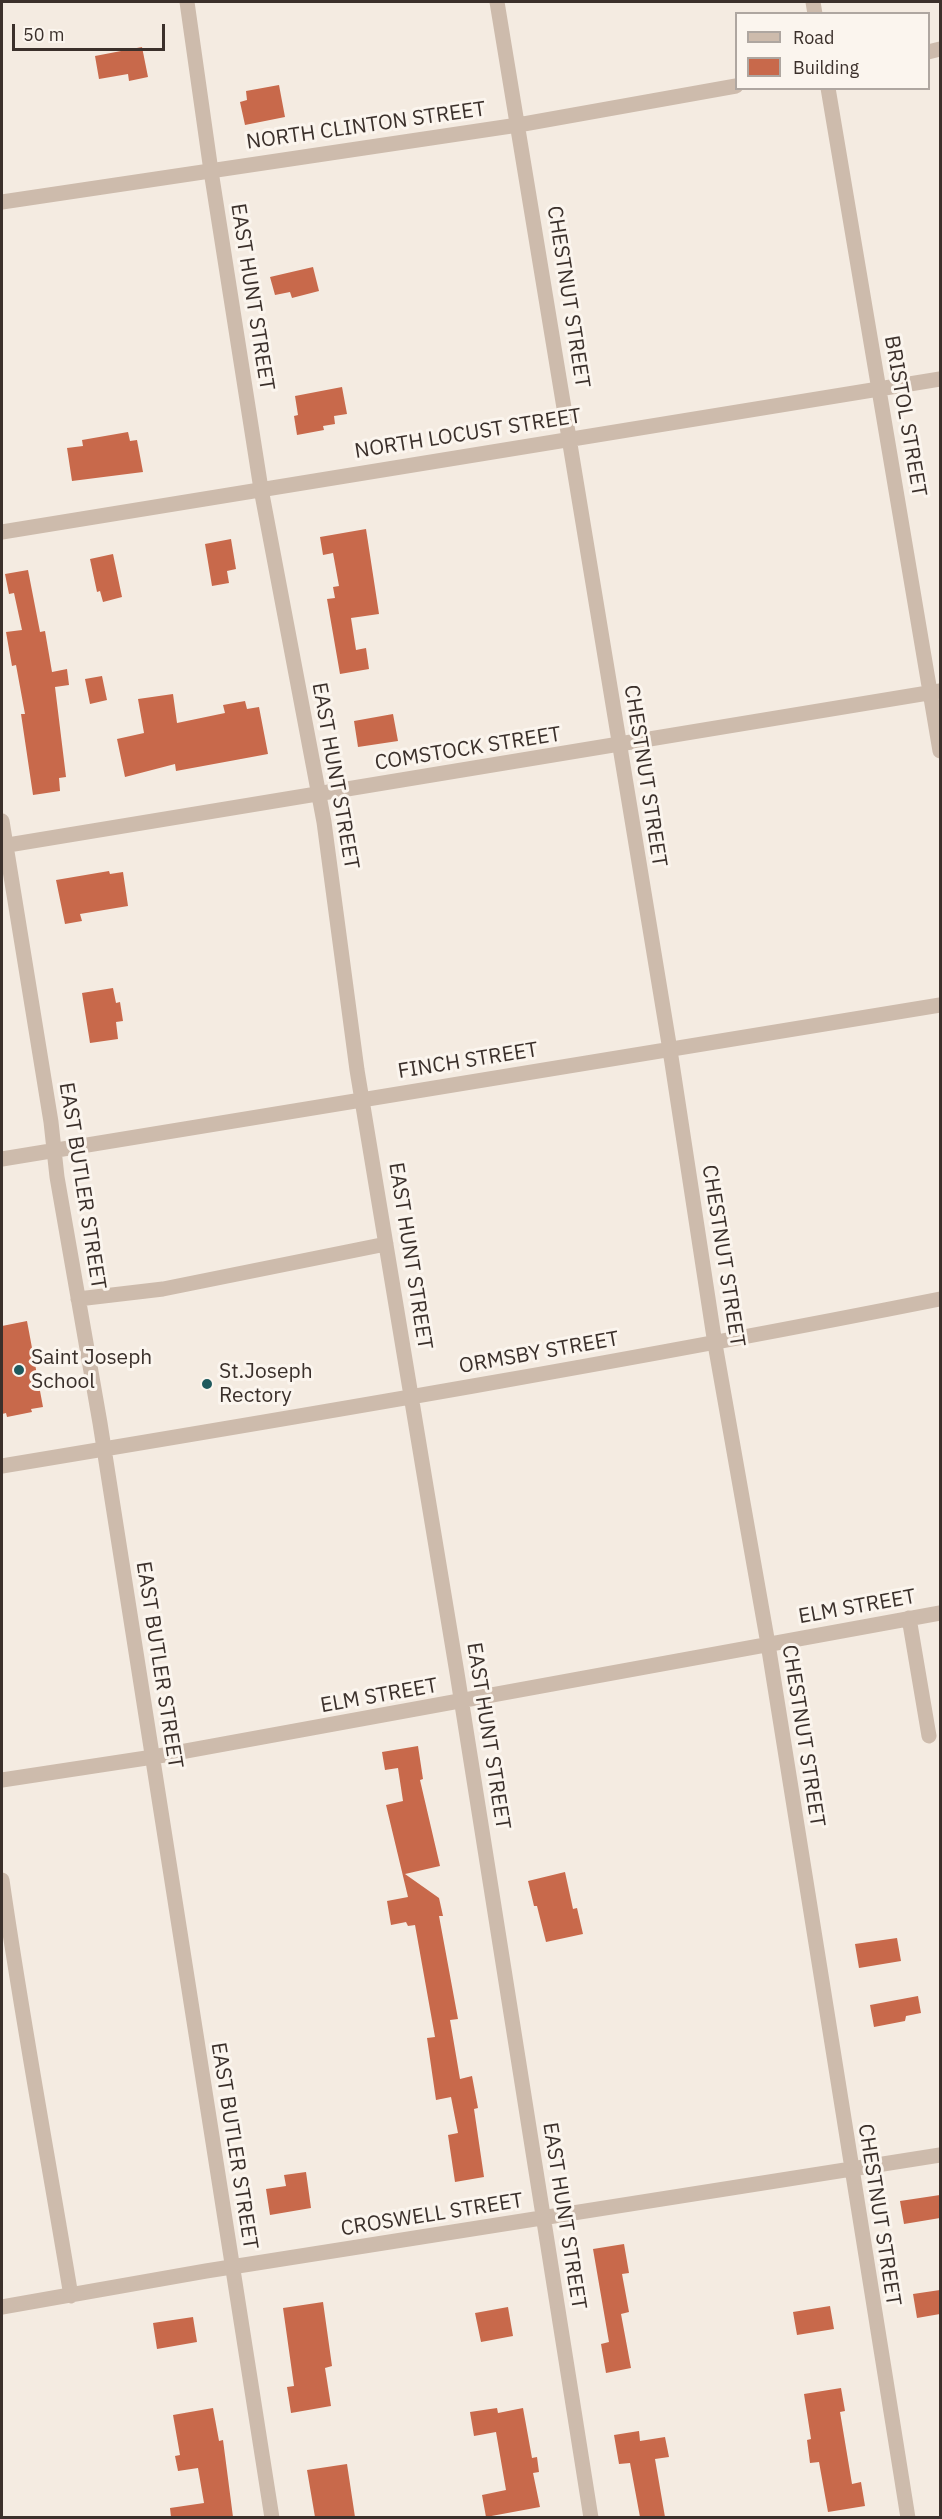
<!DOCTYPE html>
<style>
body{margin:0}
#map{position:relative;width:942px;height:2519px;overflow:hidden;background:#f4ebe1;font-family:"IBM Plex Sans",sans-serif}
canvas{display:block}
.frame{position:absolute;inset:0;border:3px solid #3b302b;pointer-events:none}
.legend{position:absolute;left:735px;top:12px;width:195px;height:78px;box-sizing:border-box;background:#fbf5ee;border:2px solid #aea6a0;margin:0;padding:8px 10px;list-style:none;font-size:18px;color:#3b302b}
.legend li{display:flex;align-items:center;gap:12px;height:30px}
.legend b{width:30px;border:2px solid #aea6a0}
.scale{position:absolute;left:12px;top:24px;width:153px;height:27px;box-sizing:border-box;border:3px solid #3b302b;border-top:0;padding-left:8px;font-size:18px;line-height:21px;white-space:nowrap;color:#3b302b;-webkit-text-stroke:4px #fbf5ee;paint-order:stroke}
</style>
<div id="map">
<canvas width="942" height="2519"></canvas>
<div class="frame"></div>
<ul class="legend">
<li><b style="height:8px;background:#cdbbac"></b>Road</li>
<li><b style="height:16px;background:#c8694b"></b>Building</li>
</ul>
<div class="scale">50 m</div>
</div>
<script>
const ctx = document.querySelector('canvas').getContext('2d');
ctx.lineJoin = 'round';
function fill(path, color) { ctx.fillStyle = color; ctx.fill(path, 'evenodd'); }
function trace(path, color, width, dash) { ctx.strokeStyle = color; ctx.lineWidth = width; ctx.lineCap = dash ? 'butt' : 'round'; ctx.setLineDash(dash || []); ctx.stroke(path); }
function label(font, color, halo, rows, align = 'center') {
  ctx.font = font + ' "IBM Plex Sans",sans-serif'; ctx.lineWidth = 6; ctx.setLineDash([]); ctx.textBaseline = 'middle'; ctx.strokeStyle = halo; ctx.fillStyle = color; for (const [text, x, y, turn = 0] of rows) {
    ctx.save(); ctx.translate(x, y); ctx.rotate((+turn || 0) * Math.PI / 180); ctx.textAlign = isNaN(turn) ? turn : align; if (halo) ctx.strokeText(text, 0, 0); ctx.fillText(text, 0, 0); ctx.restore();
  }
}
const building = new Path2D(`
 M142 47 148 77 129 81 128 74 99 79 95 56Z
 M279 85 285 117 245 125 240 102 247 100 246 91Z
 M313 267 319 291 292 298 290 292 275 295 270 277Z
 M342 387 347 414 334 416 335 424 323 426 324 430 297 435 294 416 298 415 295 396Z
 M128 432 130 441 137 440 143 472 72 481 67 448 83 446 82 440Z
 M366 529 379 614 351 618 356 650 366 648 369 669 340 674 327 599 335 598 333 587 339 586 333 553 323 555 320 537Z
 M231 539 236 569 227 571 229 583 212 586 205 544Z
 M113 554 122 597 103 602 100 591 97 592 90 559Z
 M28 570 40 632 45 631 52 672 67 669 69 685 55 687 66 777 59 778 60 791 33 795 21 714H25L16 665 12 666 6 632 22 630 14 593 9 594 5 574Z
 M102 676 107 700 90 704 85 679Z
 M173 694 177 723 225 713 223 705 245 701 247 709 259 707 268 754 176 771 175 764 125 777 117 739 144 733 138 699Z
 M393 714 398 741 358 747 354 721Z
 M109 871 110 874 123 872 128 906 80 914 82 921 65 924 56 880Z
 M113 988 116 1003 120 1002 123 1021 116 1022 118 1039 90 1043 82 993Z
 M27 1321 43 1407 31 1409 32 1412 7 1417 6 1413 2 1414V1326Z
 M418 1746 423 1779 420 1780 440 1866 405 1874 439 1898 443 1916H439L458 2019 450 2020 460 2079 472 2076 478 2108 474 2109 484 2177 455 2182 448 2135 458 2133 451 2097 436 2100 427 2038 435 2037 415 1925 408 1926 406 1922 391 1925 387 1901 408 1897 386 1805 403 1801 398 1768 385 1770 382 1752Z
 M565 1872 573 1909 577 1908 583 1934 546 1942 537 1906H534L528 1881Z
 M897 1938 901 1961 859 1968 855 1944Z
 M918 1996 921 2013 906 2016 905 2021 874 2027 870 2005Z
 M306 2172 311 2208 270 2215 266 2189 286 2186 284 2175Z
 M940 2195V2218L904 2224 900 2201Z
 M624 2244 629 2273 622 2274 629 2312 621 2314 631 2368 606 2373 601 2344 609 2342 593 2249Z
 M940 2290V2314L917 2318 913 2294Z
 M323 2302 332 2366 325 2368 331 2406 291 2413 287 2387 294 2386 283 2308Z
 M830 2306 834 2329 797 2335 793 2312Z
 M508 2307 513 2336 481 2342 475 2313Z
 M193 2317 197 2342 157 2349 153 2323Z
 M841 2388 845 2411 840 2412 852 2484 861 2482 865 2506 828 2512 819 2462 810 2463 807 2440 811 2439 804 2394Z
 M213 2408 219 2441 223 2440 233 2517H171L170 2508 204 2503 198 2468 178 2471 175 2456 180 2455 173 2415Z
 M497 2408 498 2413 523 2408 532 2458 537 2457 539 2472 533 2473 540 2507 486 2517 482 2495 506 2490 496 2432 474 2436 470 2412Z
 M639 2431 640 2441 665 2437 669 2457 655 2459 665 2517H640L630 2463 619 2464 614 2435Z
 M347 2464 355 2517H315L307 2470Z`);
const minor = new Path2D(`
 M187 2 211 171 261 489 324 822 357 1070 457 1673 591 2518
 M497 2 670 1050 715 1344 768 1644 908 2518
 M813 2 815 14
 M928 52 940 49
 M828 88 940 751
 M2 202 518 125 736 86
 M2 532 940 379
 M2 821 51 1122 57 1177 100 1423 272 2518
 M2 846 940 691
 M2 1159 940 1005
 M78 1299 163 1289 386 1244
 M2 1466C315 1414 629 1361 940 1299
 M909 1618 929 1736
 M2 1780 153 1757 940 1613
 M2 1880C22 2019 48 2157 71 2296
 M2 2307 206 2271 940 2155`);
const markers = [
 [19,1370,6,"#1f5a5e"],
 [207,1384,6,"#1f5a5e"]
];
const streetNames = [
 ["NORTH CLINTON STREET",366,126,-8],
 ["EAST HUNT STREET",252,297,81],
 ["CHESTNUT STREET",568,297,81],
 ["BRISTOL STREET",905,416,80],
 ["NORTH LOCUST STREET",468,434,-9],
 ["COMSTOCK STREET",468,749,-9],
 ["EAST HUNT STREET",335,776,80],
 ["CHESTNUT STREET",645,776,81],
 ["FINCH STREET",468,1061,-9],
 ["EAST BUTLER STREET",82,1186,81],
 ["EAST HUNT STREET",410,1256,81],
 ["CHESTNUT STREET",723,1256,81],
 ["ORMSBY STREET",539,1353,-10],
 ["ELM STREET",857,1607,-10],
 ["EAST BUTLER STREET",159,1665,81],
 ["ELM STREET",379,1696,-10],
 ["EAST HUNT STREET",488,1736,81],
 ["CHESTNUT STREET",803,1736,81],
 ["EAST BUTLER STREET",234,2146,81],
 ["CROSWELL STREET",432,2215,-9],
 ["CHESTNUT STREET",879,2215,81],
 ["EAST HUNT STREET",564,2216,81]
];
const poiNames = [
 ["Saint Joseph",31,1358],
 ["School",31,1382],
 ["St.Joseph",219,1372],
 ["Rectory",219,1396]
];
fill(building, '#c8694b');
trace(minor, '#cdbbac', 15);
for (const [x, y, r, color] of markers) { const dot = new Path2D(); dot.arc(x, y, r, 0, 2 * Math.PI); ctx.fillStyle = color; ctx.fill(dot); trace(dot, '#fbf5ee', 2); }
label('21px', '#3b302b', '#fbf5ee', streetNames);
label('21px', '#3b302b', '#fbf5ee', poiNames, 'left');
</script>
